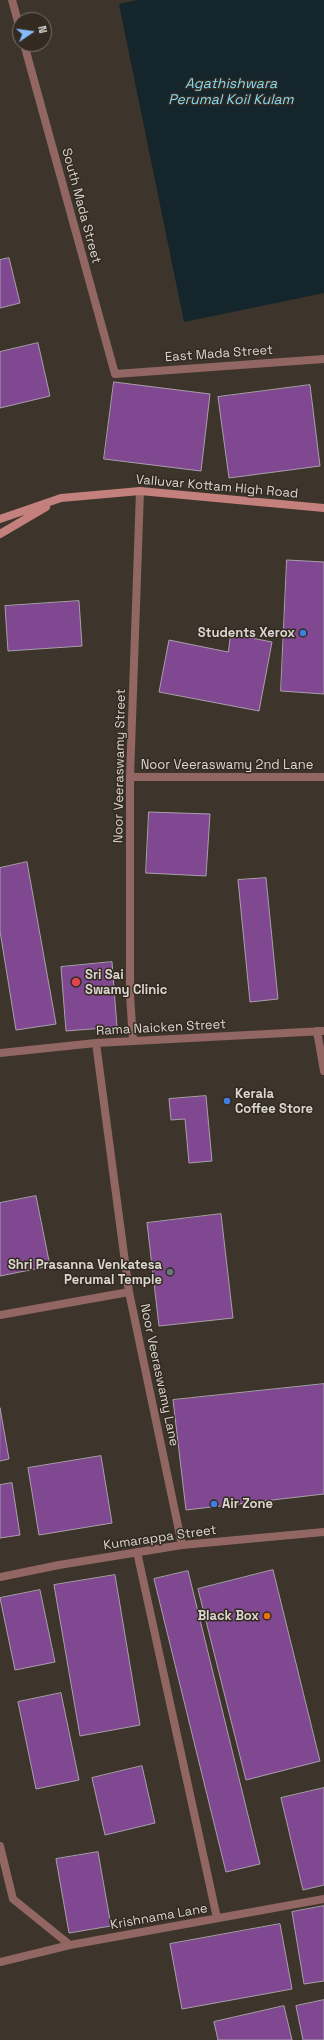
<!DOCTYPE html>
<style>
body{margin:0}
#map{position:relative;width:324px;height:2040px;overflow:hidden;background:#3d352b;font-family:"Space Grotesk",sans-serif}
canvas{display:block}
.north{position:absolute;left:12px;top:12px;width:40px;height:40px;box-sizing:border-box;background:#332b22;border:1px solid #766f68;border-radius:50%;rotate:77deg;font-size:11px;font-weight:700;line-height:16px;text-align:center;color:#dbd6d0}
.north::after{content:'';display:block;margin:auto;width:14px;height:18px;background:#85bbfb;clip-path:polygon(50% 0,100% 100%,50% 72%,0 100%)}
</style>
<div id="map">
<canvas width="324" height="2040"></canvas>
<div class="north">N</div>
</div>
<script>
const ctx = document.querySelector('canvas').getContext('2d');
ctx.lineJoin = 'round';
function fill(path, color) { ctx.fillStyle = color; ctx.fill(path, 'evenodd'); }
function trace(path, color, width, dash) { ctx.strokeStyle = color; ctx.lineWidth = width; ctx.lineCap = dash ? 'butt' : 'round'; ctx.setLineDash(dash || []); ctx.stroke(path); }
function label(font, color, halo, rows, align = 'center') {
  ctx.font = font + ' "Space Grotesk",sans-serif'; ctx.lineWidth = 3; ctx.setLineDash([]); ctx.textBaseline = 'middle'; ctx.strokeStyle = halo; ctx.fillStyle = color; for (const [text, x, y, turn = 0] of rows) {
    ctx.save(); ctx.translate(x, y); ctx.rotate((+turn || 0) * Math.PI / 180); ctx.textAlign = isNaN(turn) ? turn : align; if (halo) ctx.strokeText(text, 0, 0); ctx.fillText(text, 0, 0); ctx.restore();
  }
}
const water = new Path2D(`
 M137 0H324V293L184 322 119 4Z`);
const building = new Path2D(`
 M9 258 20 303 0 308V260Z
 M38 343 50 396 0 408V352Z
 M114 382 210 394 201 471 104 459Z
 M310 385 320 466 229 478 218 397Z
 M287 560 324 562V694L281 691Z
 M79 601 82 646 8 651 5 606Z
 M231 634 272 642 259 711 159 692 169 640 228 652Z
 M149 812 210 814 206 876 146 873Z
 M27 862 56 1024 16 1030 0 931V868Z
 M266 878 278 999 250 1002 238 880Z
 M112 962 117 1027 66 1031 61 967Z
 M206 1096 212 1161 189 1163 185 1119 171 1120 169 1099Z
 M36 1196 50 1266 0 1276V1203Z
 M221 1214 233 1318 159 1326 147 1223Z
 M324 1384V1494L186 1510 173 1400Z
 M0 1408 9 1459 0 1461Z
 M101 1456 112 1523 39 1535 28 1468Z
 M12 1483 20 1535 0 1538V1485Z
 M273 1570 320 1761 246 1780 198 1589Z
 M188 1571 260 1864 226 1872 154 1579Z
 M115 1575 140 1725 80 1736 54 1585Z
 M40 1590 55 1662 15 1670 0 1598Z
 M61 1693 79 1780 36 1789 18 1702Z
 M142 1766 155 1823 105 1835 92 1778Z
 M324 1788V1885L303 1890 281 1798Z
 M98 1852 111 1926 69 1933 56 1859Z
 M324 1906V1981L304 1984 292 1912Z
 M280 1924 292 1989 182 2009 170 1944Z
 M324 2000V2040H303L296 2006Z
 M284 2006 292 2040H218L214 2022Z`);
const minor = new Path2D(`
 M12 0 20 29
 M24 44 115 374 324 359
 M130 777H324
 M317 1031 324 1071
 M133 1041 130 995V777L140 491
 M96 1043 129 1292 182 1545
 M0 1053 96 1043 324 1031
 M0 1315 129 1292
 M137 1552 217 1918
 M0 1577 59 1565 182 1545 324 1532
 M0 1846 13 1899 70 1945
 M0 1962 70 1945 324 1899`);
const secondary = new Path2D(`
 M0 519 61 498 140 491 324 508
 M0 534 46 507`);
const markers = [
 [303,633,4,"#3f7fe0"],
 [76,982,5,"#e0444e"],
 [227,1101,4,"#3f7fe0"],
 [170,1272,4,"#6b7280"],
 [214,1504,4,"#3f7fe0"],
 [267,1616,4,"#e8710a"]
];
const streetNames = [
 ["South Mada Street",81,206,75],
 ["East Mada Street",219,354,-4],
 ["Valluvar Kottam High Road",217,487,5],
 ["Noor Veeraswamy 2nd Lane",227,765],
 ["Noor Veeraswamy Street",120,766,-89],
 ["Rama Naicken Street",161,1028,-3],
 ["Noor Veeraswamy Lane",159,1375,78],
 ["Kumarappa Street",160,1538,-8],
 ["Krishnama Lane",159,1917,-10]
];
const poiNames = [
 ["Students Xerox",295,633],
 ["Sri Sai",85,975,"left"],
 ["Swamy Clinic",85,990,"left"],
 ["Kerala",235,1094,"left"],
 ["Coffee Store",235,1109,"left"],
 ["Shri Prasanna Venkatesa",162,1265],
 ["Perumal Temple",162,1280],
 ["Air Zone",222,1504,"left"],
 ["Black Box",259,1616]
];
const waterNames = [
 ["Agathishwara",231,84],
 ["Perumal Koil Kulam",231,100]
];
fill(water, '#14252b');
fill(building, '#804890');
trace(building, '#a89fab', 1);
trace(minor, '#926663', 8);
trace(secondary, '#c4807c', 8);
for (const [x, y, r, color] of markers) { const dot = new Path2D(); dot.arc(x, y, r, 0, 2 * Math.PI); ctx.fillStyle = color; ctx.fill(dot); trace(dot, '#332b22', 1.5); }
label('13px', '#dbd6d0', '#332b22', streetNames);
label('bold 13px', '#dbd6d0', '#332b22', poiNames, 'right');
label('italic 14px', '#82daf6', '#332b22', waterNames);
</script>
